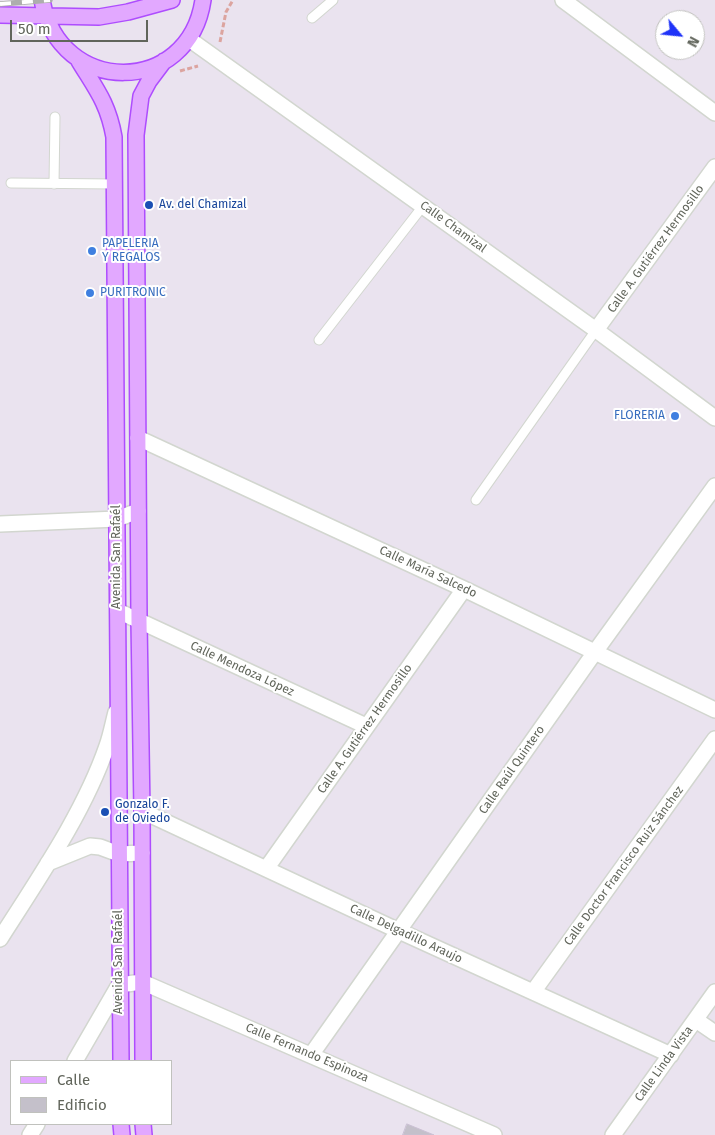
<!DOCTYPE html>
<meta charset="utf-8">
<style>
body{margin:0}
#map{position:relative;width:715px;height:1135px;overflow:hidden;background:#eae3ef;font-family:"Fira Sans",sans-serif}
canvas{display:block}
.legend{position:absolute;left:10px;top:1060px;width:162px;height:65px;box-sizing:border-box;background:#fff;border:1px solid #c0c1bd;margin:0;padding:6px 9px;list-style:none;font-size:15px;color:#61655b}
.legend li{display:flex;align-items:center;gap:10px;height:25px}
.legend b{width:25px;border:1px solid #c0c1bd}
.north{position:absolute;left:655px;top:10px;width:50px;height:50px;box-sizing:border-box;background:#fff;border:1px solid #c0c1bd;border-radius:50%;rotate:118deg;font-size:14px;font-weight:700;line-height:20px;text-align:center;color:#61655b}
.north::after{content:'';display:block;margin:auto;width:18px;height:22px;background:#1f33f8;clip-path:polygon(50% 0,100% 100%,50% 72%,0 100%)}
.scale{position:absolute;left:10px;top:20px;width:138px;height:22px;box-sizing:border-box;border:2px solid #61655b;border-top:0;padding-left:6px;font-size:15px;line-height:18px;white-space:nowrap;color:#61655b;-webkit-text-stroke:4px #fff;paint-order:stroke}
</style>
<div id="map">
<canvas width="715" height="1135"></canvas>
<ul class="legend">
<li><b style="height:6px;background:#e2a8ff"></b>Calle</li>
<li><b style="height:14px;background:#c4c0ca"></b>Edificio</li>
</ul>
<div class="north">N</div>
<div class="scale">50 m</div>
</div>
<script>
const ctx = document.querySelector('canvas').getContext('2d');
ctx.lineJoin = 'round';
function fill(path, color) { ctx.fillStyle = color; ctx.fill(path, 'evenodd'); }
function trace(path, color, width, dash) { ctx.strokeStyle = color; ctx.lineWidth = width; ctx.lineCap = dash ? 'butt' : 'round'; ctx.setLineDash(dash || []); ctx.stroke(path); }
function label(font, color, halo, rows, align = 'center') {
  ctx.font = font + ' "Fira Sans",sans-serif'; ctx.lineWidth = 4; ctx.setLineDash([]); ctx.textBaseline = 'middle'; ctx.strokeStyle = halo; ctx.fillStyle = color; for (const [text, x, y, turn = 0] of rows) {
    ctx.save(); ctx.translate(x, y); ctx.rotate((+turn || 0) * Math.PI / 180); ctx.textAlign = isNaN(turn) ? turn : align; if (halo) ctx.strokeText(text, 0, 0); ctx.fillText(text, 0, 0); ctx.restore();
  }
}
const building = new Path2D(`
 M407 1124 434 1135H403Z`);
const path = new Path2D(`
 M220 42 226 12 233 0
 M180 71 198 66`);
const lane = new Path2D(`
 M312 18 333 0
 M11 183 115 184
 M54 184 55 117
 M319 340 423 206
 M476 500 596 330`);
const street = new Path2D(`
 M563 0 715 113
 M189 39 596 330 715 418
 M596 330 715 167
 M138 438 464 589 715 710
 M0 524 117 519 138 511
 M118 611 366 726
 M142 811 399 931 671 1055
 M48 863 90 846 100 847 119 854 142 853
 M266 869 464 589
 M0 939C38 879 84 813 107 746 111 735 113 723 116 712
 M533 992 715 739
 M696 1020 715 1033
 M311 1055 595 652 715 486
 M75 1061 119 985 142 982 494 1135
 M30 1135 37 1124
 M613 1135 715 992`);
const primary = new Path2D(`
 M42 0C59 97 189 96 203 0
 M0 15 99 17 128 12 172 0
 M79 61C96 89 108 103 114 137L121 1061
 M143 1061 142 811 139 621 136 135 141 96 149 81 164 61
 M121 1124 122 1135
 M143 1124 144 1135`);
const rail = new Path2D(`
 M0 4 50 0`);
const markers = [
 [149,205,5,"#1a4fb4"],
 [92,251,5,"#3f7fe0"],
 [90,293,5,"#3f7fe0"],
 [675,416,5,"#3f7fe0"],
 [105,812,5,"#1a4fb4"]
];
const transitNames = [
 ["Av. del Chamizal",159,205],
 ["Gonzalo F.",115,805],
 ["de Oviedo",115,819]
];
const streetNames = [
 ["Calle Chamizal",453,227,36],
 ["Calle A. Gutiérrez Hermosillo",656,249,-54],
 ["Avenida San Rafaél",117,557,-90],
 ["Calle María Salcedo",428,572,25],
 ["Calle Mendoza López",242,669,25],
 ["Calle A. Gutiérrez Hermosillo",365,729,-55],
 ["Calle Raúl Quintero",512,770,-55],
 ["Calle Doctor Francisco Ruiz Sánchez",624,866,-54],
 ["Calle Delgadillo Araujo",406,934,25],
 ["Avenida San Rafaél",119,962,-90],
 ["Calle Fernando Espinoza",307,1053,23],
 ["Calle Linda Vista",664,1064,-54]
];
const shopNames = [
 ["PAPELERIA",102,244],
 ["Y REGALOS",102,258],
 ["PURITRONIC",100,293],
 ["FLORERIA",665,416,"right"]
];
fill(building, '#c4c0ca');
trace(building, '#cbc0d4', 1);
trace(lane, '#d2d6cf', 11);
trace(street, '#d2d6cf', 18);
trace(primary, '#ae4dfe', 18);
trace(path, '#dca49f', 3, [5, 2.5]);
trace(lane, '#fff', 9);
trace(street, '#fff', 15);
trace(primary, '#e2a8ff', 15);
trace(rail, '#adaeac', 5.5);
trace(rail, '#fff', 4, [11]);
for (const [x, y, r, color] of markers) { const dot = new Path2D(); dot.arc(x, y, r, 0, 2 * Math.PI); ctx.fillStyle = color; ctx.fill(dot); trace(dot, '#fff', 2); }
label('12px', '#164399', '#fff', transitNames, 'left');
label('12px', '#61655b', '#fff', streetNames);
label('12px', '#366cbe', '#fff', shopNames, 'left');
</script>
